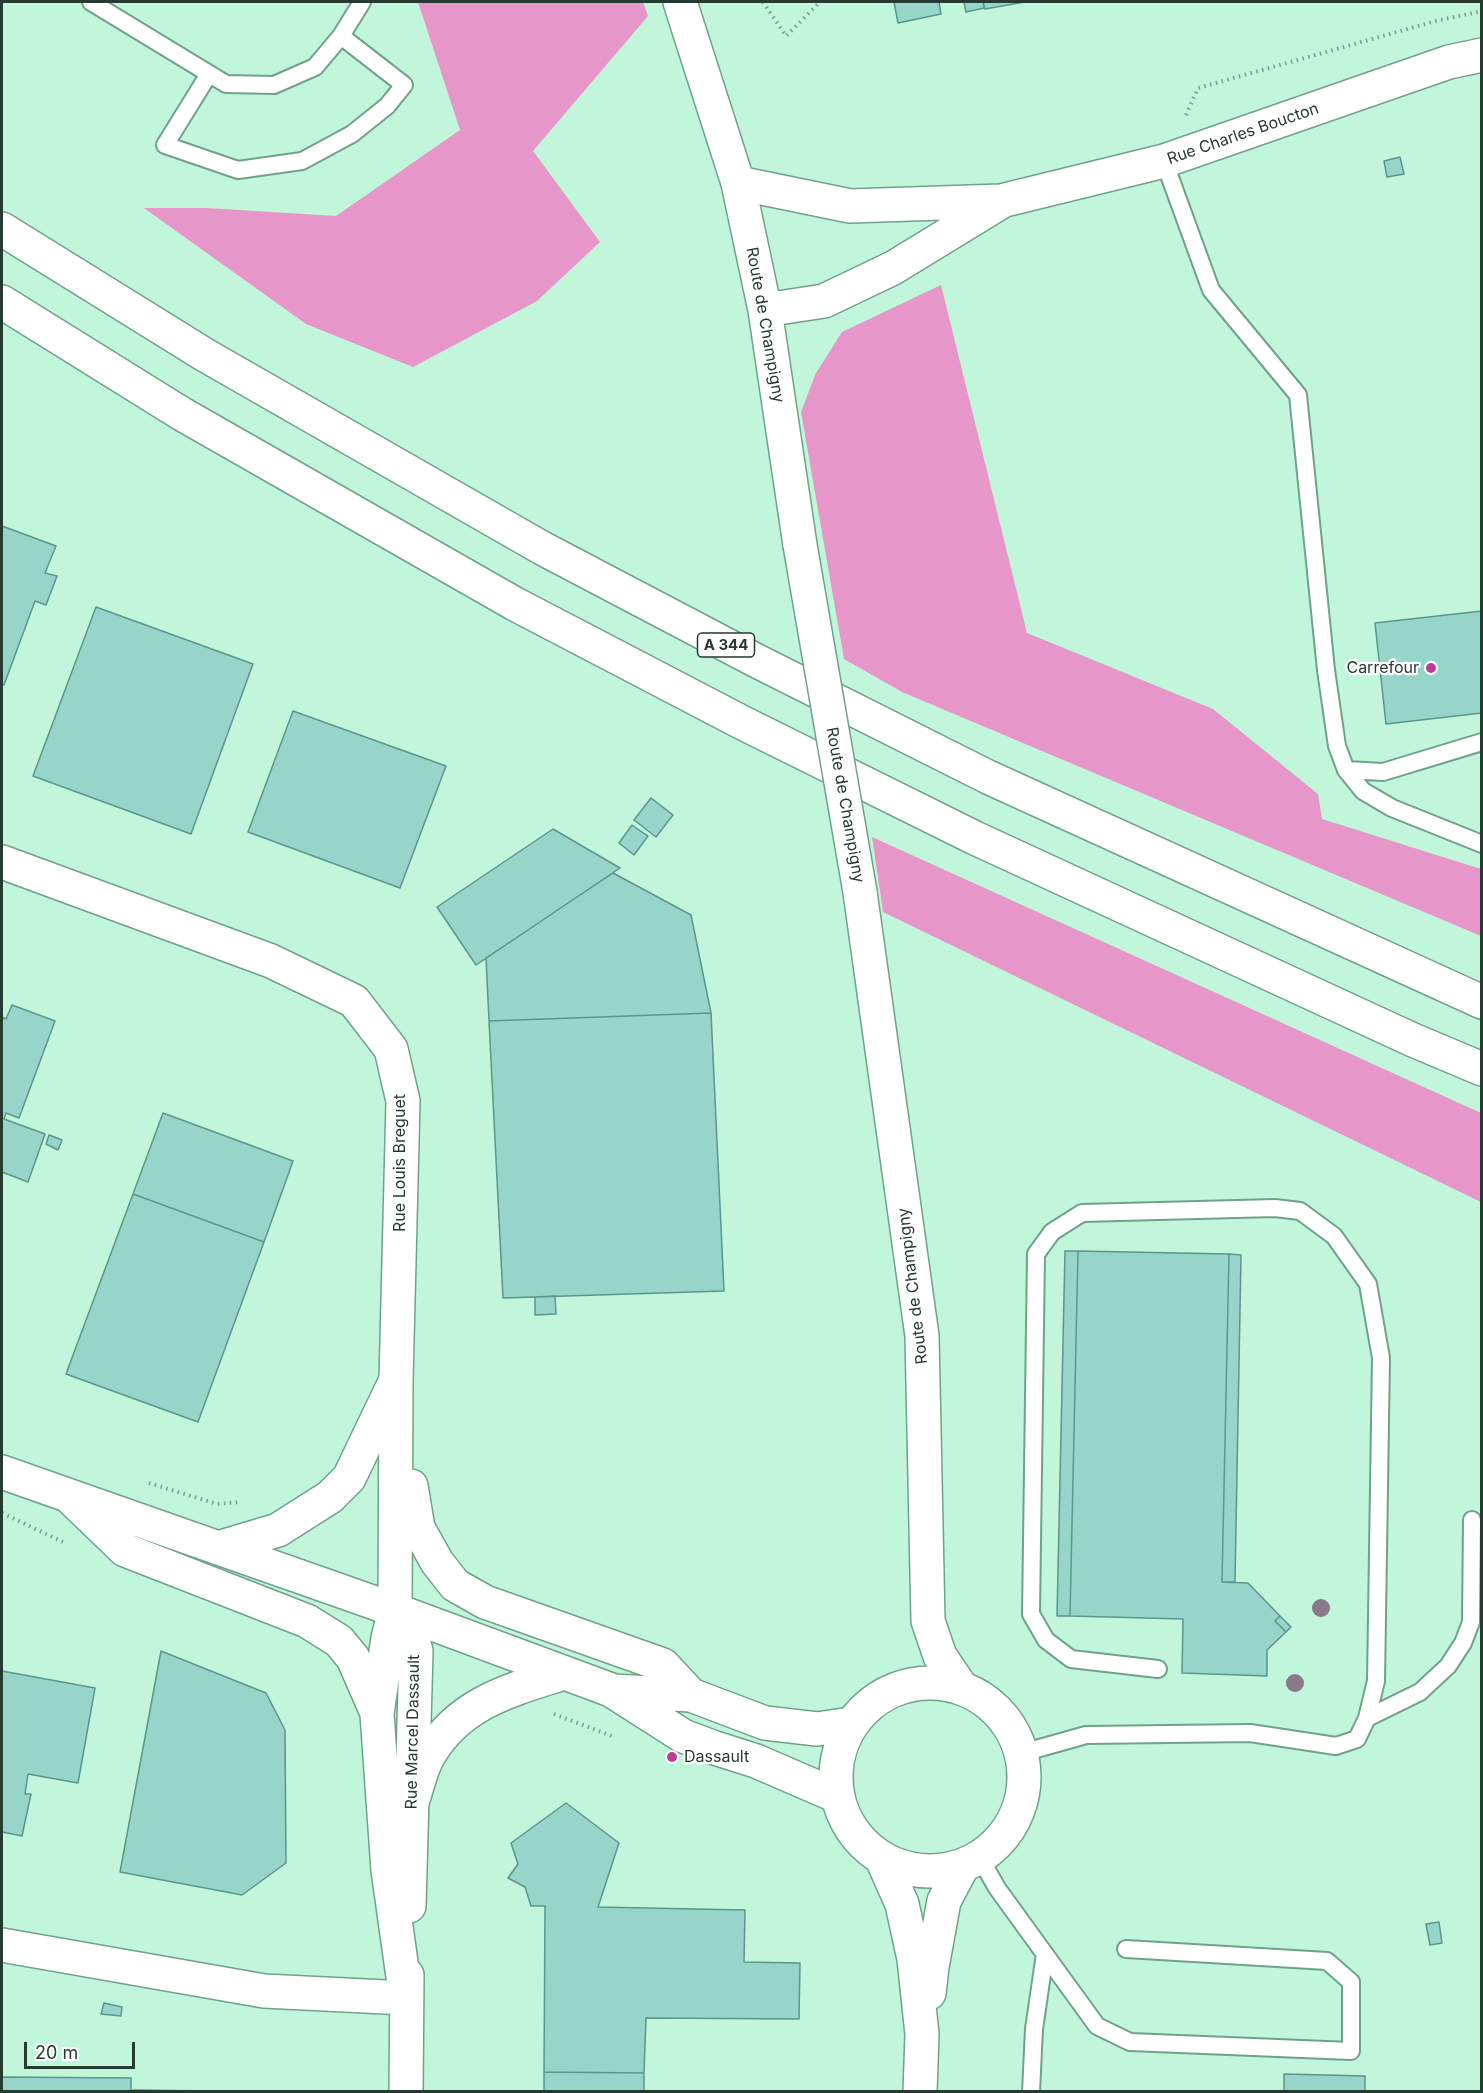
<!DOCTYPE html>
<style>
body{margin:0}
#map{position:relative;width:1483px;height:2093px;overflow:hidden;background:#c1f6da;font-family:Inter,sans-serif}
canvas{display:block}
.frame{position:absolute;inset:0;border:3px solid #253a30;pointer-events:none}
.scale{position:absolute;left:24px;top:2042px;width:111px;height:27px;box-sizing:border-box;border:3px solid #253a30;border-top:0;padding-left:8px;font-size:18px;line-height:21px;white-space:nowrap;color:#253a30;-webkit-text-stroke:4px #fff;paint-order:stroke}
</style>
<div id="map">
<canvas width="1483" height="2093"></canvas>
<div class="frame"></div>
<div class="scale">20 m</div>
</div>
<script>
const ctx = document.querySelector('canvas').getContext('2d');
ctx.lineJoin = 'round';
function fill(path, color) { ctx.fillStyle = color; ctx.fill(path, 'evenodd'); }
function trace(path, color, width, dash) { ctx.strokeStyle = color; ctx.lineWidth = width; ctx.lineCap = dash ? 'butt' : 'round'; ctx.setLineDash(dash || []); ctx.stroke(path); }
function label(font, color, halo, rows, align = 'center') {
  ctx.font = font + ' Inter,sans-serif'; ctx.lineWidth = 4.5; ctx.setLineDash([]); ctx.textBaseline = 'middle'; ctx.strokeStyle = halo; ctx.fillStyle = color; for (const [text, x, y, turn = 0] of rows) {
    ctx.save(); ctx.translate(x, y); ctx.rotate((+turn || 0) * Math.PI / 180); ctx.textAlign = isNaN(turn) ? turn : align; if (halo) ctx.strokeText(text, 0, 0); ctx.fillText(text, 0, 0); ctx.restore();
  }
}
const green = new Path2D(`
 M418 2H643L648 16 533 151 600 242 537 301 413 367 306 324 144 208H207L336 216 460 130Z
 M941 285 1027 633 1213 709 1318 794 1322 819 1481 869V936L902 692 844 659 801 412 816 373 842 332Z
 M872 837 1481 1113V1202L883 912Z`);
const building = new Path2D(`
 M894 2H939L941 14 898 23Z
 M964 2H983L984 8 966 12Z
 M983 2H1025L985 9Z
 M1400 157 1404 174 1387 177 1384 161Z
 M2 526 56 546 45 573 57 576 46 605 35 601 4 685 2 684Z
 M96 607 253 664 191 834 33 776Z
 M1482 611V713L1386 724 1375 623Z
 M293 711 446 766 400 888 248 832Z
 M651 798 673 815 656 837 634 820Z
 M632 825 648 836 634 855 619 843Z
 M553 829 620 868 476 965 437 907Z
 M613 873 691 915 711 1013 489 1021 486 958Z
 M12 1005 55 1021 19 1118 6 1113 4 1119 45 1134 28 1182 2 1172V1017L6 1019Z
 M711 1013 724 1291 503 1298 489 1021Z
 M163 1113 293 1161 264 1242 133 1194Z
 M49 1135 62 1140 58 1150 46 1144Z
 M133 1194 264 1242 198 1422 66 1374Z
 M1065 1251H1078L1070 1616H1057Z
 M1078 1251 1229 1254 1222 1582 1248 1583 1280 1616 1275 1621 1286 1632 1267 1650V1676L1182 1673 1183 1619 1070 1616Z
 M1229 1254 1241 1255 1235 1582H1222Z
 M555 1296 556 1314 535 1315V1297Z
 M1280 1616 1291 1627 1286 1632 1275 1621Z
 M161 1651 266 1693 285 1730 286 1863 242 1895 120 1872Z
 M2 1671 95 1688 78 1783 28 1774 25 1794H31L22 1836 2 1832Z
 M566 1803 619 1843 598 1907 745 1910 744 1962 800 1963 799 2019 646 2018 644 2073 544 2072 545 1906H531L525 1887 508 1878 518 1864 511 1843Z
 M1439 1922 1442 1943 1430 1945 1426 1924Z
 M104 2003 122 2007 121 2016 101 2014Z
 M544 2072 644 2073V2092H544Z
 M1284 2074 1365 2076V2092H1284Z
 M2 2077 131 2078V2092H2Z
 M133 2090 217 2091V2092H133Z`);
const path = new Path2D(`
 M763 2 786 36 820 2
 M1186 115 1198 88 1436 21 1482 11
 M149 1483 217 1504 241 1502
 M2 1513 63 1542
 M554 1714 612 1736`);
const service = new Path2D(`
 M91 2 226 84 274 85 315 67 341 36 362 2
 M209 74 165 145 238 170 302 161 352 134 387 106 404 85 341 36
 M1164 161 1211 290 1298 395 1326 670 1337 746 1346 770 1363 791 1392 808 1482 844
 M1346 770 1383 772 1482 742
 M1367 1718 1420 1692 1448 1666 1463 1643 1471 1622 1472 1520
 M1022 1753 1086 1735 1250 1733 1336 1746 1357 1739 1367 1718 1376 1681 1381 1358 1368 1284 1334 1236 1300 1211 1275 1208 1082 1213 1052 1232 1036 1254 1031 1614 1046 1640 1071 1659 1158 1669
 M980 1858 997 1888 1097 2026 1130 2042 1351 2051V1982L1327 1961 1126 1949
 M1031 2092 1034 2029 1045 1954`);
const minor = new Path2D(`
 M2 862 271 961 354 1001 391 1049 403 1101 396 1380 395 1610 388 1638 377 1714 388 1870 406 1998 264 1991 2 1945
 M411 1486 418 1528 437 1562 455 1585 485 1602 663 1665 691 1695
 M70 1497 125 1550 307 1621 339 1641 353 1658 377 1713
 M395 1610 412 1636 416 1651 409 1906
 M406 2092 407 1975`);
const tertiary = new Path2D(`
 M680 2 738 183 765 310 800 545
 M738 183 850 206 1001 201 1164 161 1449 62 1482 55
 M765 310 824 301 893 268 1001 202
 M860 892 922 1336 928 1621 940 1656 961 1687
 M2 1472 395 1610 611 1690 683 1736 715 1748 756 1761 837 1796
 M218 1548 278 1530 330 1497 349 1478 396 1380
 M836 1777a94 94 0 1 1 188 0a94 94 0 1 1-188 0Z
 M613 1691 691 1695 765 1723 817 1729 851 1724
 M413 1799C418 1785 421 1768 429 1755 459 1703 510 1690 564 1673
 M882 1859 902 1904 914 1959 922 2034 920 2092
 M929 1993 932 1967 944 1901 962 1867`);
const motorway = new Path2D(`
 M2 229 205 355 542 548 757 661 988 777 1482 1002
 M2 302 182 414 515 604 743 723 975 838 1413 1040 1482 1069`);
const tertiaryBridge = new Path2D(`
 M800 545 860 892`);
const trees = [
 [1321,1608],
 [1295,1683]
];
const markers = [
 [1431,668,6,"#b73e92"],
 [672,1757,6,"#b73e92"]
];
const shields = [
 [726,645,57]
];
const shieldNames = [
 ["A 344",726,645]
];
const streetNames = [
 ["Rue Charles Boucton",1243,134,-19],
 ["Route de Champigny",765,325,80],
 ["Route de Champigny",845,805,80],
 ["Rue Louis Breguet",400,1163,-90],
 ["Route de Champigny",913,1286,-97],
 ["Rue Marcel Dassault",413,1732,-89]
];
const poiNames = [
 ["Carrefour",1419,668],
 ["Dassault",684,1757,"left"]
];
fill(green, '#e796c9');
fill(building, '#97d5ca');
trace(building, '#59968b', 1.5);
trace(service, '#70a289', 20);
trace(minor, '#70a289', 36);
trace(tertiary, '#70a289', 36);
trace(motorway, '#70a289', 36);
trace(path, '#789e8b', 4, [1.5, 4.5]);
trace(service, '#fff', 16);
trace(minor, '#fff', 33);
trace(tertiary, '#fff', 33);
trace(motorway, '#fff', 33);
trace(tertiaryBridge, '#70a289', 36, []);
trace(tertiaryBridge, '#fff', 33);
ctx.fillStyle = '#8b788a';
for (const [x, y] of trees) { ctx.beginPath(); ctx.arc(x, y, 9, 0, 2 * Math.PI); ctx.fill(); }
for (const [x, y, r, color] of markers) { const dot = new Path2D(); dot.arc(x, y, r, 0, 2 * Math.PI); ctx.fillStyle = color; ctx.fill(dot); trace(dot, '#fff', 2); }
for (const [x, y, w] of shields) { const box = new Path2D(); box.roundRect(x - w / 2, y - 12, w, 24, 4.5); ctx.fillStyle = '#fff'; ctx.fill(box); trace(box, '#253a30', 1.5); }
label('bold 15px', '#253a30', null, shieldNames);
label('16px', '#253a30', '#fff', streetNames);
label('16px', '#253a30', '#fff', poiNames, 'right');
</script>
